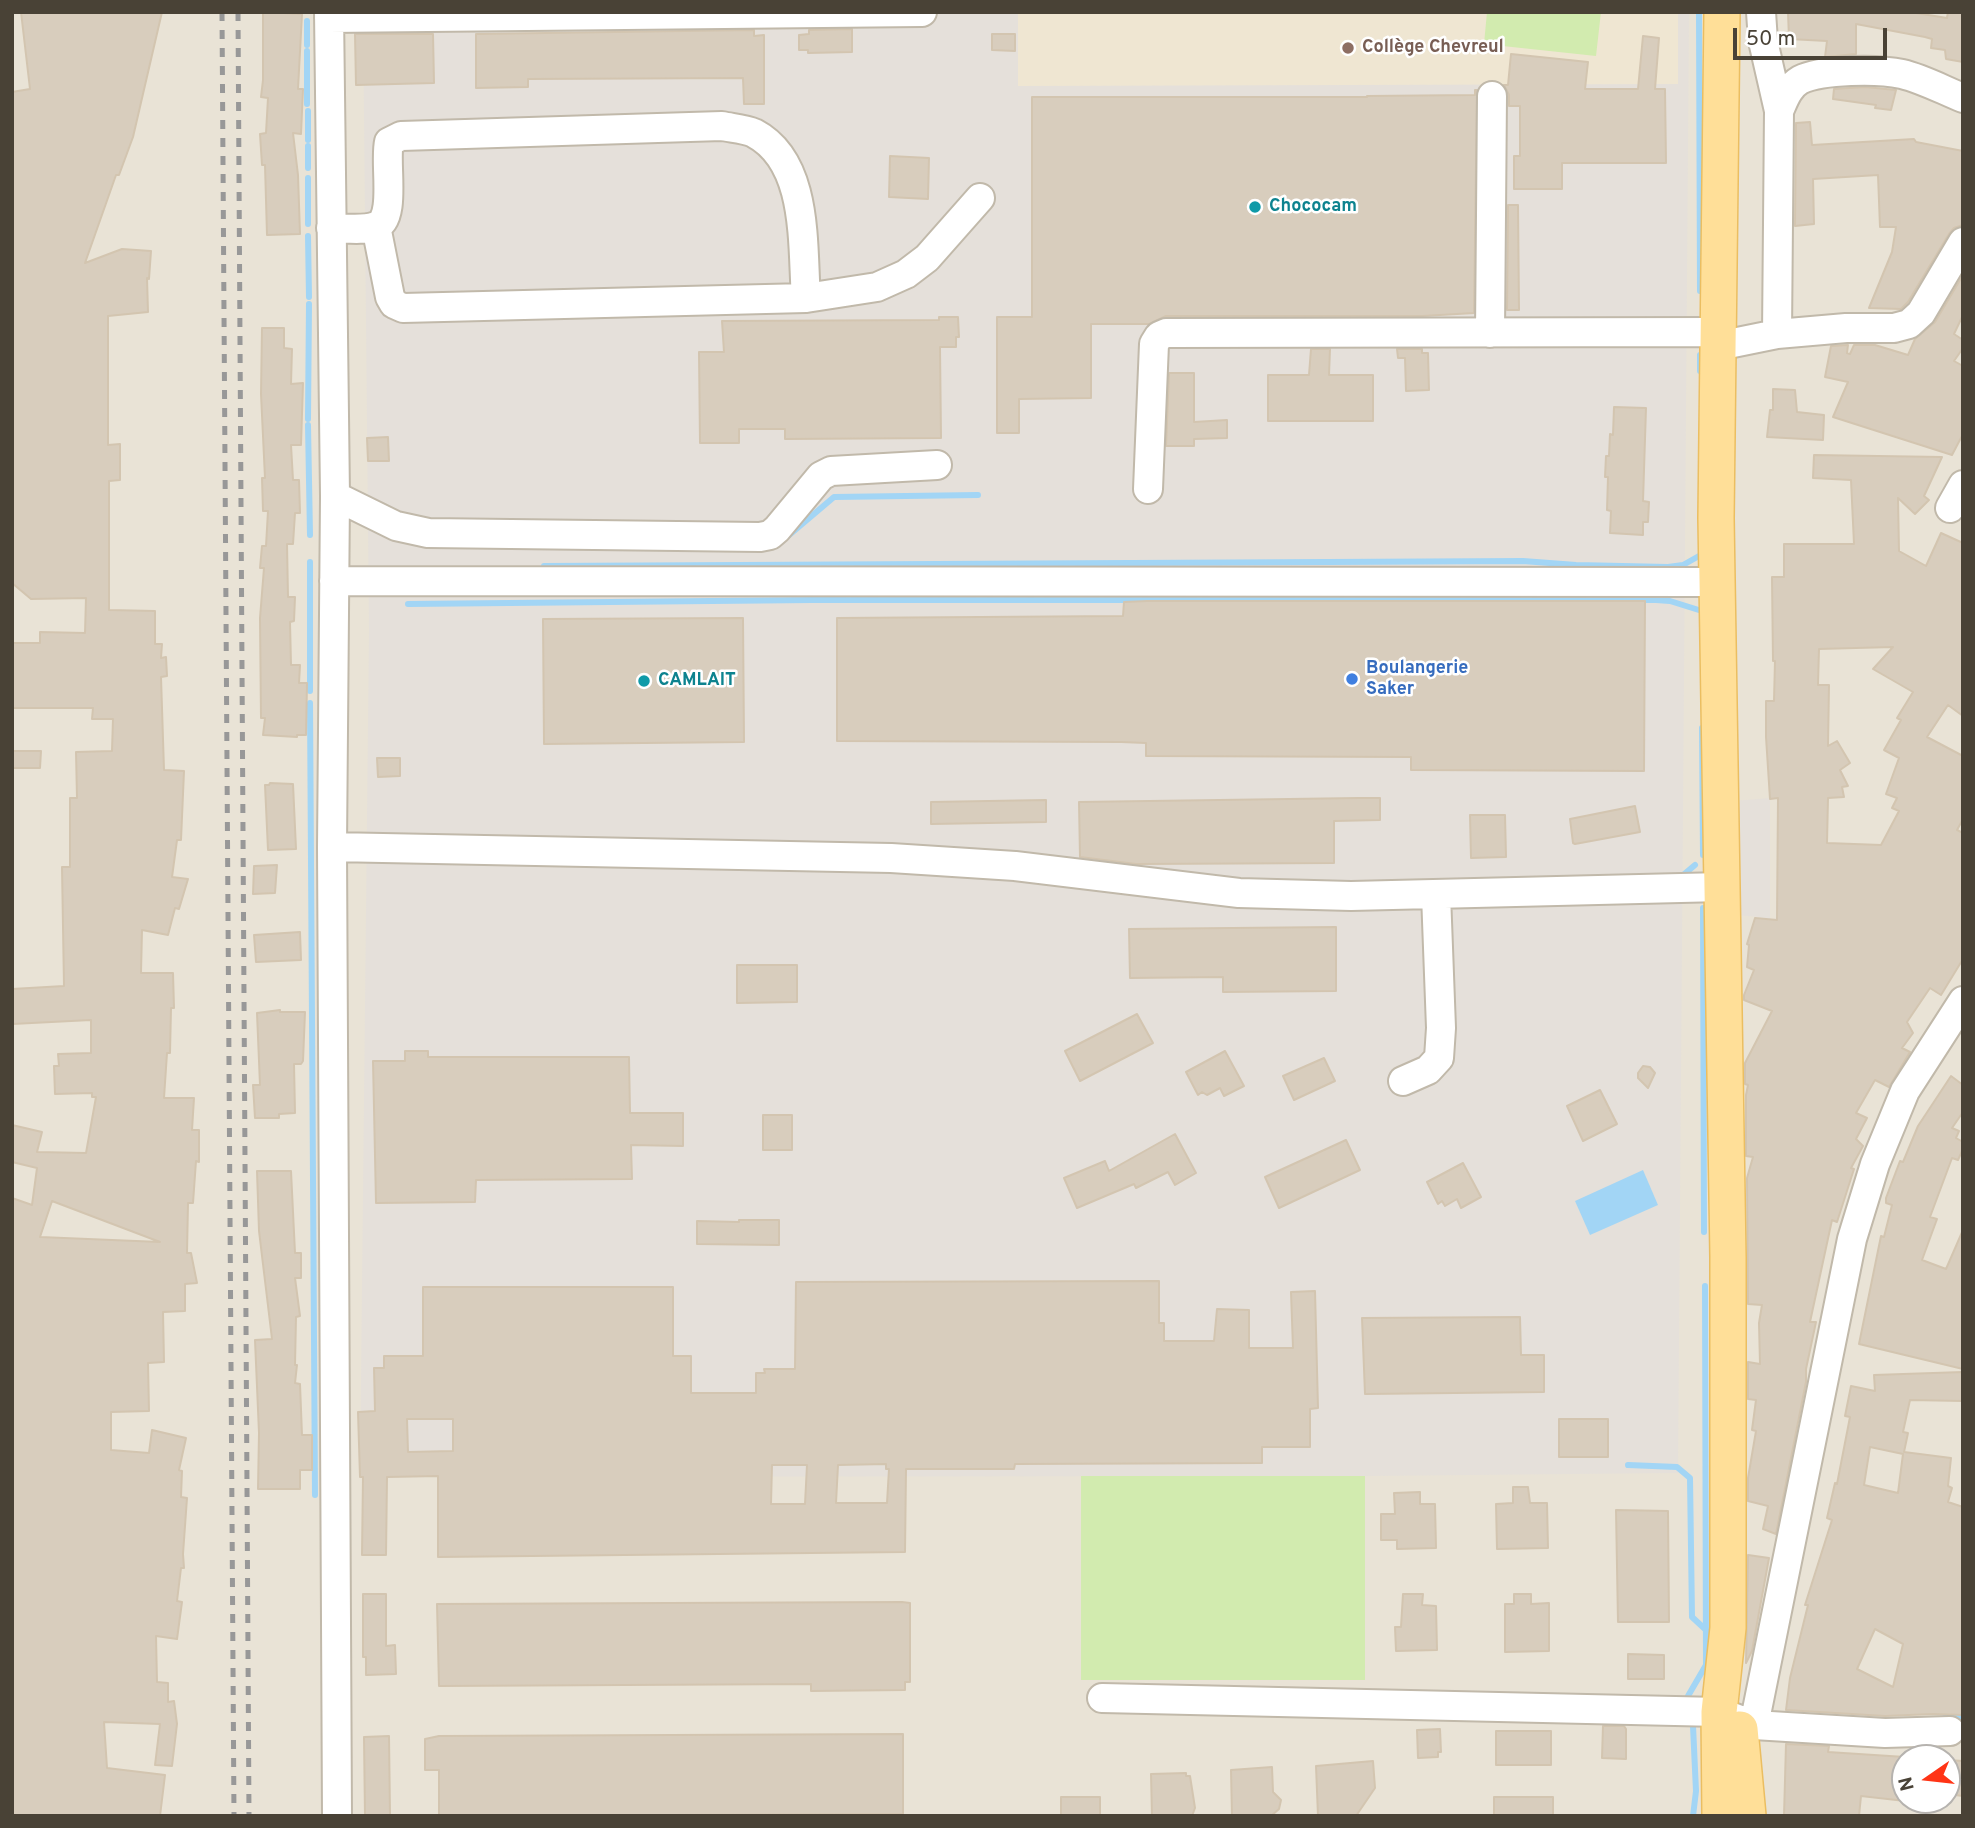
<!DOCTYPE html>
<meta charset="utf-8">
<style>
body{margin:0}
#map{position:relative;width:1975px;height:1828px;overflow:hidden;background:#f5f1e9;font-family:Overpass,sans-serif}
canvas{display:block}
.frame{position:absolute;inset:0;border:14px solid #494236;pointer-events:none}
.north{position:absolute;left:1891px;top:1744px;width:70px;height:70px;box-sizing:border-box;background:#fff;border:2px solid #b6b3af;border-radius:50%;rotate:256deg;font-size:19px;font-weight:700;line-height:28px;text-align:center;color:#494236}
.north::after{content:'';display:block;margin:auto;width:24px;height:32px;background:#ff3416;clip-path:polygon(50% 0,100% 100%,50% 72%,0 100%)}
.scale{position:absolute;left:1733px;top:28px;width:154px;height:32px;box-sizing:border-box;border:4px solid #494236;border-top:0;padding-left:9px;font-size:21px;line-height:24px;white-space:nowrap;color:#494236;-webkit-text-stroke:5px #fff;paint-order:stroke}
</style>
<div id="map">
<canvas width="1975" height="1828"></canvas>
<div class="frame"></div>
<div class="north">N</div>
<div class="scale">50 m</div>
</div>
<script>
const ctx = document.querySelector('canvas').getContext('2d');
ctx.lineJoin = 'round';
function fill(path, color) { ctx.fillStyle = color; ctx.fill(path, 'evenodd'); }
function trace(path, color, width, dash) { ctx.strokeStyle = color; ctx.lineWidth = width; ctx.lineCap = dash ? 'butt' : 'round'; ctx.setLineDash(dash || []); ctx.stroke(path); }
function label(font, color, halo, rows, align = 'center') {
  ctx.font = font + ' Overpass,sans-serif'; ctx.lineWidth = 5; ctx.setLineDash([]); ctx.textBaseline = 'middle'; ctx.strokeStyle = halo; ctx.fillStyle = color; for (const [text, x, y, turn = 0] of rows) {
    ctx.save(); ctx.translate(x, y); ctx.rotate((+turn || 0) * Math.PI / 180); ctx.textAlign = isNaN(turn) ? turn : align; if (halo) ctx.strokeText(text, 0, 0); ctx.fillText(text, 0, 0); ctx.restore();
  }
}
const residential = new Path2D(`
 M12 12H1963V1816H12ZM1905 1758H1947V1800H1905Z`);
const industrial = new Path2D(`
 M363 12H1689L1678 1473 1365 1476 360 1477 369 630Z
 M1770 798V921H1761L1760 917 1736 915 1733 801Z`);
const education = new Path2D(`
 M1018 12H1678V84L1018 86Z`);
const green = new Path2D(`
 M1487 12H1601L1596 56 1484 44Z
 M1081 1476H1365V1680H1081Z`);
const water = new Path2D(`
 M1643 1170 1658 1205 1590 1235 1575 1201Z`);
const stream = new Path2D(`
 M1699 12 1700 291
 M307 21V45
 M307 51V104
 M308 111V140
 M308 146V168
 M308 224V178
 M308 236 309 297
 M1700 355V371
 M308 419 309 304
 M308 425 310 535
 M788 536 834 497 978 495
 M310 562V691
 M544 566 1523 561 1576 565 1668 567 1683 565 1699 556
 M408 604 812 600H1656L1670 601 1702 611V615
 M310 703 315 1495
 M1702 728 1703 855
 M1682 876 1695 865
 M1703 908 1704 1232
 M1628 1465 1677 1467 1690 1478 1692 1617 1706 1630
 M1688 1696 1706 1665 1705 1286
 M1945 1718 1963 1717
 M1693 1726 1696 1791 1693 1816`);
const building = new Path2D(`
 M21 12H162L133 137 119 175H116L85 263 122 249 151 251 149 279 147 278 148 312 108 316V445L120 444V480L109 481V610L155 611V644H162L161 658 166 657 167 676 161 677 164 770 184 771 181 840H177L172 877 188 879 179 909 175 908 168 935 142 930 141 973H173L174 1008H171L170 1053H167L164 1098H194L192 1130H199V1162L196 1161 193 1203H188L187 1253H191L197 1283 185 1284V1311L163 1312 164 1362 148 1363 149 1411 111 1412V1450L149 1453 152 1430 186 1438 179 1470 182 1471 181 1497 187 1498 183 1554 184 1568H181L177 1601 182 1602 177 1639 156 1636 157 1682 168 1683V1702L174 1701 177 1724 172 1766 155 1765 160 1724 104 1722 107 1768 165 1775 160 1816H12V1198L32 1205 37 1168 12 1162V1125L42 1132 37 1152 86 1153 96 1097H92V1093L55 1094 54 1066H59L58 1054 91 1053V1020L12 1024V989L64 986 62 867H70V798H77L76 752 112 751 113 719H92L93 708H12V643H40V632L85 633 86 598 31 599 12 583V92L30 89ZM52 1201 160 1242 40 1237Z
 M265 12 302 14 298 89H303L301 134 293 133 298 175 300 234 267 235 265 165H262L260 134 266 133 268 98 261 97 263 80V13Z
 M1788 12H1910L1947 18 1948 12H1963V62L1946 59 1945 50 1931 48 1932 39 1925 37 1856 24V54L1825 57 1827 41 1789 39Z
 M852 29V52L808 53V50H799V35L809 34V30Z
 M754 30V36L764 35V104H744L743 78 528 79V87L476 88V34Z
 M355 34H433L434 83 356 85Z
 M992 34H1015V51L992 50Z
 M1643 36 1659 38 1655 89H1665L1666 163H1562V189H1514V156H1520V106H1509V95L1504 85H1508L1511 54 1588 62 1585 89H1638Z
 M1865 87 1896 90 1891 110 1875 108 1876 105 1833 99 1834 89Z
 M1475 90H1477L1474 313 1423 316H1166L1149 324H1091V398L1019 399V433H997V317H1032V97H1367V96L1475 95Z
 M1810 122 1812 145 1914 139 1916 142 1963 151V225L1954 228 1949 234 1908 302 1901 309 1869 308 1892 252 1896 227H1880L1878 175 1813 179 1814 224 1795 226 1796 123Z
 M890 156 929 158 928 199 889 197Z
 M1508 205H1518L1519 310H1507Z
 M1963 275V315L1954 334 1963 340V348L1954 361 1963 366V434L1952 455 1833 417 1848 382 1825 377 1831 346 1848 345 1847 353 1850 354 1854 345H1875L1908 355 1915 339 1935 322Z
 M939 317H958L959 337H956V347H940L941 438 785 439V429H739V443H700L699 352H724L722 321 939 320Z
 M262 328H284V348L292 349 291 384 303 383 301 445H291L293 480H299L300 513H295L293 544H287L288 597H295L294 621 290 622 291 665H300L299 683H307L306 735H297V737L263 735 265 718H261L260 618 264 568H260L262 546H266L268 511H263L262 478H265L261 394Z
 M1311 349H1330L1329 375H1373V421H1268V375H1309Z
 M1397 349H1422V353H1428L1429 390 1406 391 1405 358H1398Z
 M1169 373H1194V422L1227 420V438L1194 439V446H1166Z
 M1773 389 1795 390 1797 412 1824 415 1823 440 1767 437 1770 410H1773Z
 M1614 407 1646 408 1643 501 1649 502 1648 522H1643V535L1610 533 1611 511 1607 510 1608 477H1605L1606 456H1609L1610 434 1613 435Z
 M388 437 389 461H368L367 438Z
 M1814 455 1942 457 1924 496 1929 500 1915 514 1898 498 1899 551 1926 566 1941 533 1963 543V716L1948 705 1927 737 1963 756V819L1957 830 1963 833V959L1941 995 1930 988 1907 1022 1913 1033 1902 1048 1910 1052 1889 1087 1875 1080 1856 1113 1867 1118 1856 1139 1863 1146 1851 1168 1854 1169 1837 1222 1832 1220 1810 1322H1816L1806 1369V1382L1776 1534 1763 1529 1768 1506 1748 1501V1478L1756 1431 1752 1430 1756 1400 1748 1399V1362L1760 1364 1759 1323 1762 1305 1748 1304 1747 1178 1753 1157 1746 1156V1095L1748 1085 1745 1084V1063L1772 1011 1744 1000V995L1754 970 1747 967 1749 945 1747 944 1755 918 1777 920 1778 798 1770 799 1766 737V701H1774L1775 661H1773L1772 577H1784V544H1854L1851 480 1813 478ZM1893 647 1873 669 1913 692 1897 718 1901 720 1884 750 1899 758 1886 794 1897 798 1892 808 1899 811 1881 845 1827 843 1828 798 1844 797 1842 787 1848 786 1840 770 1850 763 1837 741 1828 746 1829 685H1818L1819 649Z
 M1147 601H1645L1644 771 1411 770V757L1146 756V743L1121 742 837 741V618L1123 616 1124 602Z
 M743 618 744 742 544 744 543 619Z
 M12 751H41L40 768H12Z
 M377 758H400V776L378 777Z
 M270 783 293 784 296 849 268 850 265 785H269Z
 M1359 798H1380V820L1334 821V863L1136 864 1080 857 1079 802Z
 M1046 800V822L931 824V802Z
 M1635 806 1640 832 1575 844 1573 843 1570 819Z
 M1470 815H1505L1506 857 1471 858Z
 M277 865 275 893 253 894 254 866Z
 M1336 927V991L1223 992V977L1130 978 1129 929Z
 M300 932 301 960 256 962 254 935Z
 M737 965H797V1002L737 1003Z
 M280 1010V1012H305L303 1061 301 1064H294L295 1113 279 1114V1118H255L253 1085H260L257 1013Z
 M1137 1014 1153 1043 1080 1081 1065 1051Z
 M405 1051H428V1057H629L630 1113H683V1146L631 1145 632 1179 476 1180 475 1202 376 1203 373 1061H405Z
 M1225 1051 1244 1086 1224 1096 1220 1088 1207 1095 1202 1092 1198 1095 1186 1072Z
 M1324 1058 1335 1081 1294 1100 1283 1076Z
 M1643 1066 1650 1067 1655 1073 1648 1088 1638 1078V1073Z
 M1951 1076 1963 1085V1112L1952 1128 1959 1131 1956 1138 1963 1142V1149L1958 1160 1952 1158 1930 1217 1937 1219 1922 1260 1946 1269 1963 1230V1369L1859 1344 1881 1236 1884 1237 1892 1205 1886 1203V1198L1900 1161 1903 1162 1918 1126Z
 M1600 1090 1617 1124 1583 1141 1567 1106Z
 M763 1115H792V1150H763Z
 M1175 1134 1196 1173 1175 1185 1168 1172 1136 1188 1134 1184 1077 1208 1064 1178 1105 1161 1109 1171Z
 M1346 1140 1360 1170 1279 1208 1265 1177Z
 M1463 1163 1481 1197 1461 1208 1457 1199 1445 1206 1442 1201 1438 1204 1427 1182Z
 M257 1171H291L295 1253H301V1278H295L300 1316 296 1317 295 1365H297L295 1383 300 1384 302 1435H312V1470H300V1489H258L259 1433 255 1340 272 1339 259 1231Z
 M739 1220H779V1245L697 1244V1221L739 1222Z
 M1159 1281V1323H1164V1341H1214L1217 1309 1249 1310V1348H1293L1291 1292 1315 1291 1318 1408 1310 1409V1447H1262V1463L1015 1464 1014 1469H906L905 1552 438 1557V1476L387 1477 386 1555H362L363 1477H360L358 1412 375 1411 374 1368H384V1356H423V1287H673V1356H691V1393H756V1373H765L764 1369H795L796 1282ZM407 1419H453V1451L408 1452ZM886 1464V1469H889L887 1503H836L838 1465ZM772 1465H807L805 1504H771Z
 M1520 1317 1521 1355H1544V1392L1365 1394 1362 1318Z
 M1963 1372V1401L1910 1400 1903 1432 1908 1433 1904 1452 1951 1458 1948 1486 1952 1488 1948 1502 1963 1507V1715L1933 1714 1885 1716 1786 1710 1790 1678 1808 1605H1805L1832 1520 1827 1518 1835 1483 1837 1484 1850 1417 1845 1416 1851 1386 1875 1391 1874 1375ZM1870 1447 1903 1454 1898 1493 1864 1485ZM1875 1629 1903 1644 1893 1687 1857 1669Z
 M1559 1419H1608V1457H1559Z
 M1513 1487H1528L1530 1503H1547L1548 1548 1497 1549 1496 1504 1513 1503Z
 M1420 1492V1504H1435L1436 1548 1397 1549V1540H1381V1514H1395L1394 1493Z
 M1616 1510 1668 1511 1669 1622H1618Z
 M1748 1555 1769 1558 1752 1651 1746 1663Z
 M363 1594H386V1646L395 1645 396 1674 366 1675V1657H363Z
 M1403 1594H1423L1422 1605 1436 1606 1437 1650 1396 1651 1395 1627H1401Z
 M1514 1594H1531V1604L1549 1603V1651L1505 1652V1604H1514Z
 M902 1602 910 1603V1682H905V1690L811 1691V1684L439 1686 437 1604Z
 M1628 1654 1664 1655V1679H1628Z
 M1603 1726H1624L1626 1729V1759L1602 1758Z
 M1440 1729 1441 1752H1438V1757L1418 1758 1417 1730Z
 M1496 1731H1551V1765H1496Z
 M903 1734V1814L439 1816V1770H425V1739L439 1736Z
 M389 1736 390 1816H365L364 1737Z
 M1786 1744 1829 1746 1828 1752 1905 1757V1801L1861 1796 1859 1816H1784Z
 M1947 1760 1963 1761V1796L1947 1794Z
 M1373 1761 1375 1788 1356 1816H1318L1316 1766Z
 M1272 1767 1273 1792 1281 1800 1279 1809 1271 1816H1232L1231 1770Z
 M1186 1773V1776H1190L1195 1808 1192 1816H1152L1151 1774Z
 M1061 1797H1100V1816H1061Z
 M1494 1797H1553V1816H1494Z`);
const minor = new Path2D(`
 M329 12 335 496 332 847 337 1816
 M1761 12 1763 41 1779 111
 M329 18 922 12
 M376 226 390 297 394 304 403 308 806 298 877 287 906 274 927 258 980 198
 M331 228C344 228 364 231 376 226 397 220 384 161 389 142L401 136 722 126C731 128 745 129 754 133 809 162 802 245 806 298
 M1490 333 1492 96
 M1777 334 1779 111C1784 100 1788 87 1800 80 1822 69 1879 69 1902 74 1923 79 1943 90 1963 98
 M1718 346 1777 334 1846 328H1894L1909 324 1921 313 1963 242
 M1148 489 1154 344 1159 336 1166 333 1719 332
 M335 496 396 526 428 533 760 537 770 535 777 529 821 476 831 471 937 465
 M1950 508 1963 485
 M334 581 1717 582
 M332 847 891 858 1015 866 1239 893 1351 896 1722 887
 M1403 1081 1428 1070 1439 1058 1441 1028 1436 894
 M1102 1698 1719 1712 1754 1725 1852 1239 1875 1164 1905 1091 1963 1001
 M1754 1725 1885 1733 1950 1731`);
const major = new Path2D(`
 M1740 1729 1748 1816
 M1720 1816 1719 1712 1728 1628V1257L1716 518 1722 12`);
const rail = new Path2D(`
 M222 12 234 1816
 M238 12 249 1816`);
const markers = [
 [1348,48,7,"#8d6e63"],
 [1255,207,7,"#0f9aa8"],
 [1352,679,7,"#3f7fe0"],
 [644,681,7,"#0f9aa8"]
];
const educationNames = [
 ["Collège Chevreul",1362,48]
];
const cultureNames = [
 ["Chococam",1269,207],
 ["CAMLAIT",658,681]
];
const shopNames = [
 ["Boulangerie",1366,669],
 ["Saker",1366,690]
];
fill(residential, '#e9e3d6');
fill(industrial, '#e5e0da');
fill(education, '#efe6d2');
fill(green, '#d2ebaf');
fill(water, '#a2d5f5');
trace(stream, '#a2d5f5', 6);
fill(building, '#d8cdbd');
trace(building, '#d3c5b0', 2);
trace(minor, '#c1b9aa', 32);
trace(major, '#ebbe61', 38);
trace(minor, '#fff', 28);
trace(major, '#ffdf98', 35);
trace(rail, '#989898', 5, [9, 9]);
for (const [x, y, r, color] of markers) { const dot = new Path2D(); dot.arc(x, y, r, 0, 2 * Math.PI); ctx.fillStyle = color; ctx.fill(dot); trace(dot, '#fff', 2.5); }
label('bold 18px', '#785e54', '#fff', educationNames, 'left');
label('bold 18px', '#0d838f', '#fff', cultureNames, 'left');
label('bold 18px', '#366cbe', '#fff', shopNames, 'left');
</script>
